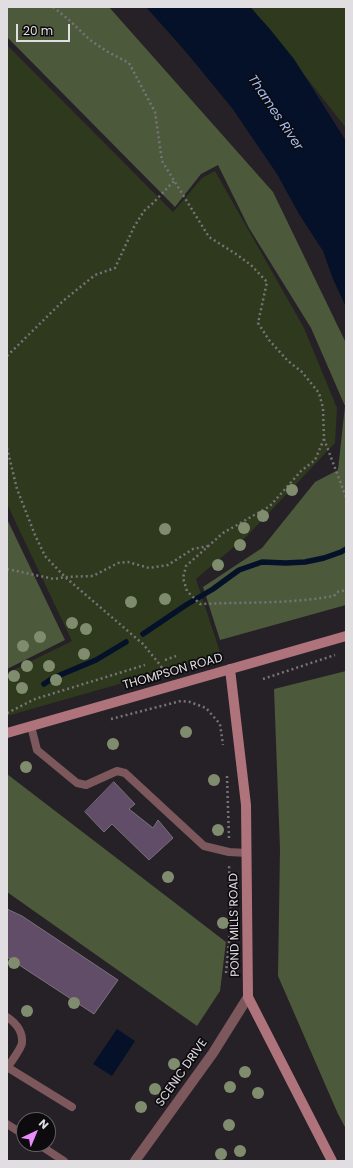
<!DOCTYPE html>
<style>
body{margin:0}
#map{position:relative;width:353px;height:1168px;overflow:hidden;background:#262127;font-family:Poppins,sans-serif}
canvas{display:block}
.frame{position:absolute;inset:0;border:8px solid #e1dee2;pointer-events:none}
.north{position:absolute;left:16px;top:1112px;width:40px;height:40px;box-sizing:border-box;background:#0d0b0e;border:1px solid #625f63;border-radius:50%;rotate:44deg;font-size:11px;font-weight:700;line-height:16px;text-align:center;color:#e1dee2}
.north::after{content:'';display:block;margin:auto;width:14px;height:18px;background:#ea8dfc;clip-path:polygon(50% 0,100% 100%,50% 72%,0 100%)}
.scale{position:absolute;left:16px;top:24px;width:54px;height:18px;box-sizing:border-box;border:2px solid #e1dee2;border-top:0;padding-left:5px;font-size:12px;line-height:14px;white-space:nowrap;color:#e1dee2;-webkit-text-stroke:3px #0d0b0e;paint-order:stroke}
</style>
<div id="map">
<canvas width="353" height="1168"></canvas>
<div class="frame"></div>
<div class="north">N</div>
<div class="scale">20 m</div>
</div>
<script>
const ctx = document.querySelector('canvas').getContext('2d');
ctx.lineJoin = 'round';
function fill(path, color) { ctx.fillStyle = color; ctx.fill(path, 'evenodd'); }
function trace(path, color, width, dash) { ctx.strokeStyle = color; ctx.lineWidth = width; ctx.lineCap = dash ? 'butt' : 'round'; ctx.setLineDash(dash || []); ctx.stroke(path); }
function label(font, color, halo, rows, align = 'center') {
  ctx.font = font + ' Poppins,sans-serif'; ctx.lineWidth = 3.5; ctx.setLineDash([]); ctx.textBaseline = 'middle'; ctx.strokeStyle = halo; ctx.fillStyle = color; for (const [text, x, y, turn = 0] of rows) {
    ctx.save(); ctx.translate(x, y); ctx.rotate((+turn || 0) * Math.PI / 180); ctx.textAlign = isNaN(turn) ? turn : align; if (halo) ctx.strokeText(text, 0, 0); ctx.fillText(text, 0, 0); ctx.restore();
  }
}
const green = new Path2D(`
 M251 7H346V128Z
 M7 45 173 212 202 178 215 171 304 328 337 408 335 443 247 536 196 579 221 655 7 716V673L72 641 7 504Z`);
const forest = new Path2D(`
 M7 7H109L273 192 346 343V605L220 640 203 587 262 548 315 482 338 470 345 406 311 328 249 228 218 165 201 174 175 207 7 37Z
 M7 519 65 640 7 669Z
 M346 671V1129L338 1114 278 976 280 849 274 689Z
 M7 774 226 942 220 991 197 1026 7 892Z`);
const water = new Path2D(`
 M146 7H250L269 28 294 59 346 141V307L333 279 323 251 299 214 277 174 232 108 186 52Z
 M117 1029 135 1041 112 1076 93 1064Z`);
const stream = new Path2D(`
 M143 634 186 605 213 589 239 570 262 562 286 563 305 562 324 558 341 552 346 549
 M44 684 53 678 96 660 126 642`);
const building = new Path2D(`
 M114 782 135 804 129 809 153 828 158 820 173 838 149 860 112 824 104 832 85 812Z
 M7 909 22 916 118 980 94 1014 7 957Z`);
const path = new Path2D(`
 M53 7 68 19 90 40 108 52 129 63 155 112 162 161 209 237 236 254 251 265 267 282 258 323 269 340 288 361 302 372 319 393 323 408 324 439 346 497
 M7 356 63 301 95 275 115 268 134 227 144 211 152 204 174 181
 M324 439 315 460 301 471 270 506 223 533 186 566 183 578 187 591 200 604C244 602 289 604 334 596L337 592 346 590
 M7 448 17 489 35 535 45 556 65 577 143 644 161 666 164 675
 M7 569 54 579 65 577 93 576 118 563 128 562 149 568 168 565 193 549 208 546
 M165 660 176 656
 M263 679 335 655
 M7 713 35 699 145 665
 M111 719 181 701 190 702 206 708 220 724 223 745
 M227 776 229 839
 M226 973 231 920 229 864`);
const lane = new Path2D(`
 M31 726 37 750 77 783 86 785 117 771 125 773 204 846 229 852 247 853
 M7 1017C16 1023 23 1032 22 1043 21 1049 11 1062 7 1068
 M7 1067 72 1107
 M7 1124 24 1135
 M38 1144 64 1161`);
const street = new Path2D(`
 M135 1161 213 1053 248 997`);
const secondary = new Path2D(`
 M230 669 246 805 248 997 332 1161
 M7 733 346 636`);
const trees = [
 [292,490],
 [263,516],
 [244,528],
 [165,529],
 [240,545],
 [218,565],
 [165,599],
 [131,602],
 [72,623],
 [86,629],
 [40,637],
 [23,646],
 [84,654],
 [27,666],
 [49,666],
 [14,676],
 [56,680],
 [22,688],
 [186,732],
 [113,744],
 [26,767],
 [214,780],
 [218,830],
 [168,877],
 [223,923],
 [14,963],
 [74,1003],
 [27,1011],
 [174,1064],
 [245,1072],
 [230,1087],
 [155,1089],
 [258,1093],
 [141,1107],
 [229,1125],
 [240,1151],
 [221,1154]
];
const streetNames = [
 ["THOMPSON ROAD",173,672,-16],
 ["POND MILLS ROAD",235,925,-91],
 ["SCENIC DRIVE",182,1073,-55]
];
const waterNames = [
 ["Thames River",275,113,56]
];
fill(green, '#2e391d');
fill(forest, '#4c593a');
fill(water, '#051128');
trace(stream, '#051128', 5.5);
fill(building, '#624d68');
trace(building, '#777279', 1);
trace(path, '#787379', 2.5, [2, 3]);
trace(lane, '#7c575c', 8);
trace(street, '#7c575c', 10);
trace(secondary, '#af737c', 10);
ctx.fillStyle = '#808c6e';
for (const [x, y] of trees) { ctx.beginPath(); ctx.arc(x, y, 6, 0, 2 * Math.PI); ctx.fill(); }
label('12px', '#e1dee2', '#0d0b0e', streetNames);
label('italic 13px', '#a1bff4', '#0d0b0e', waterNames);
</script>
